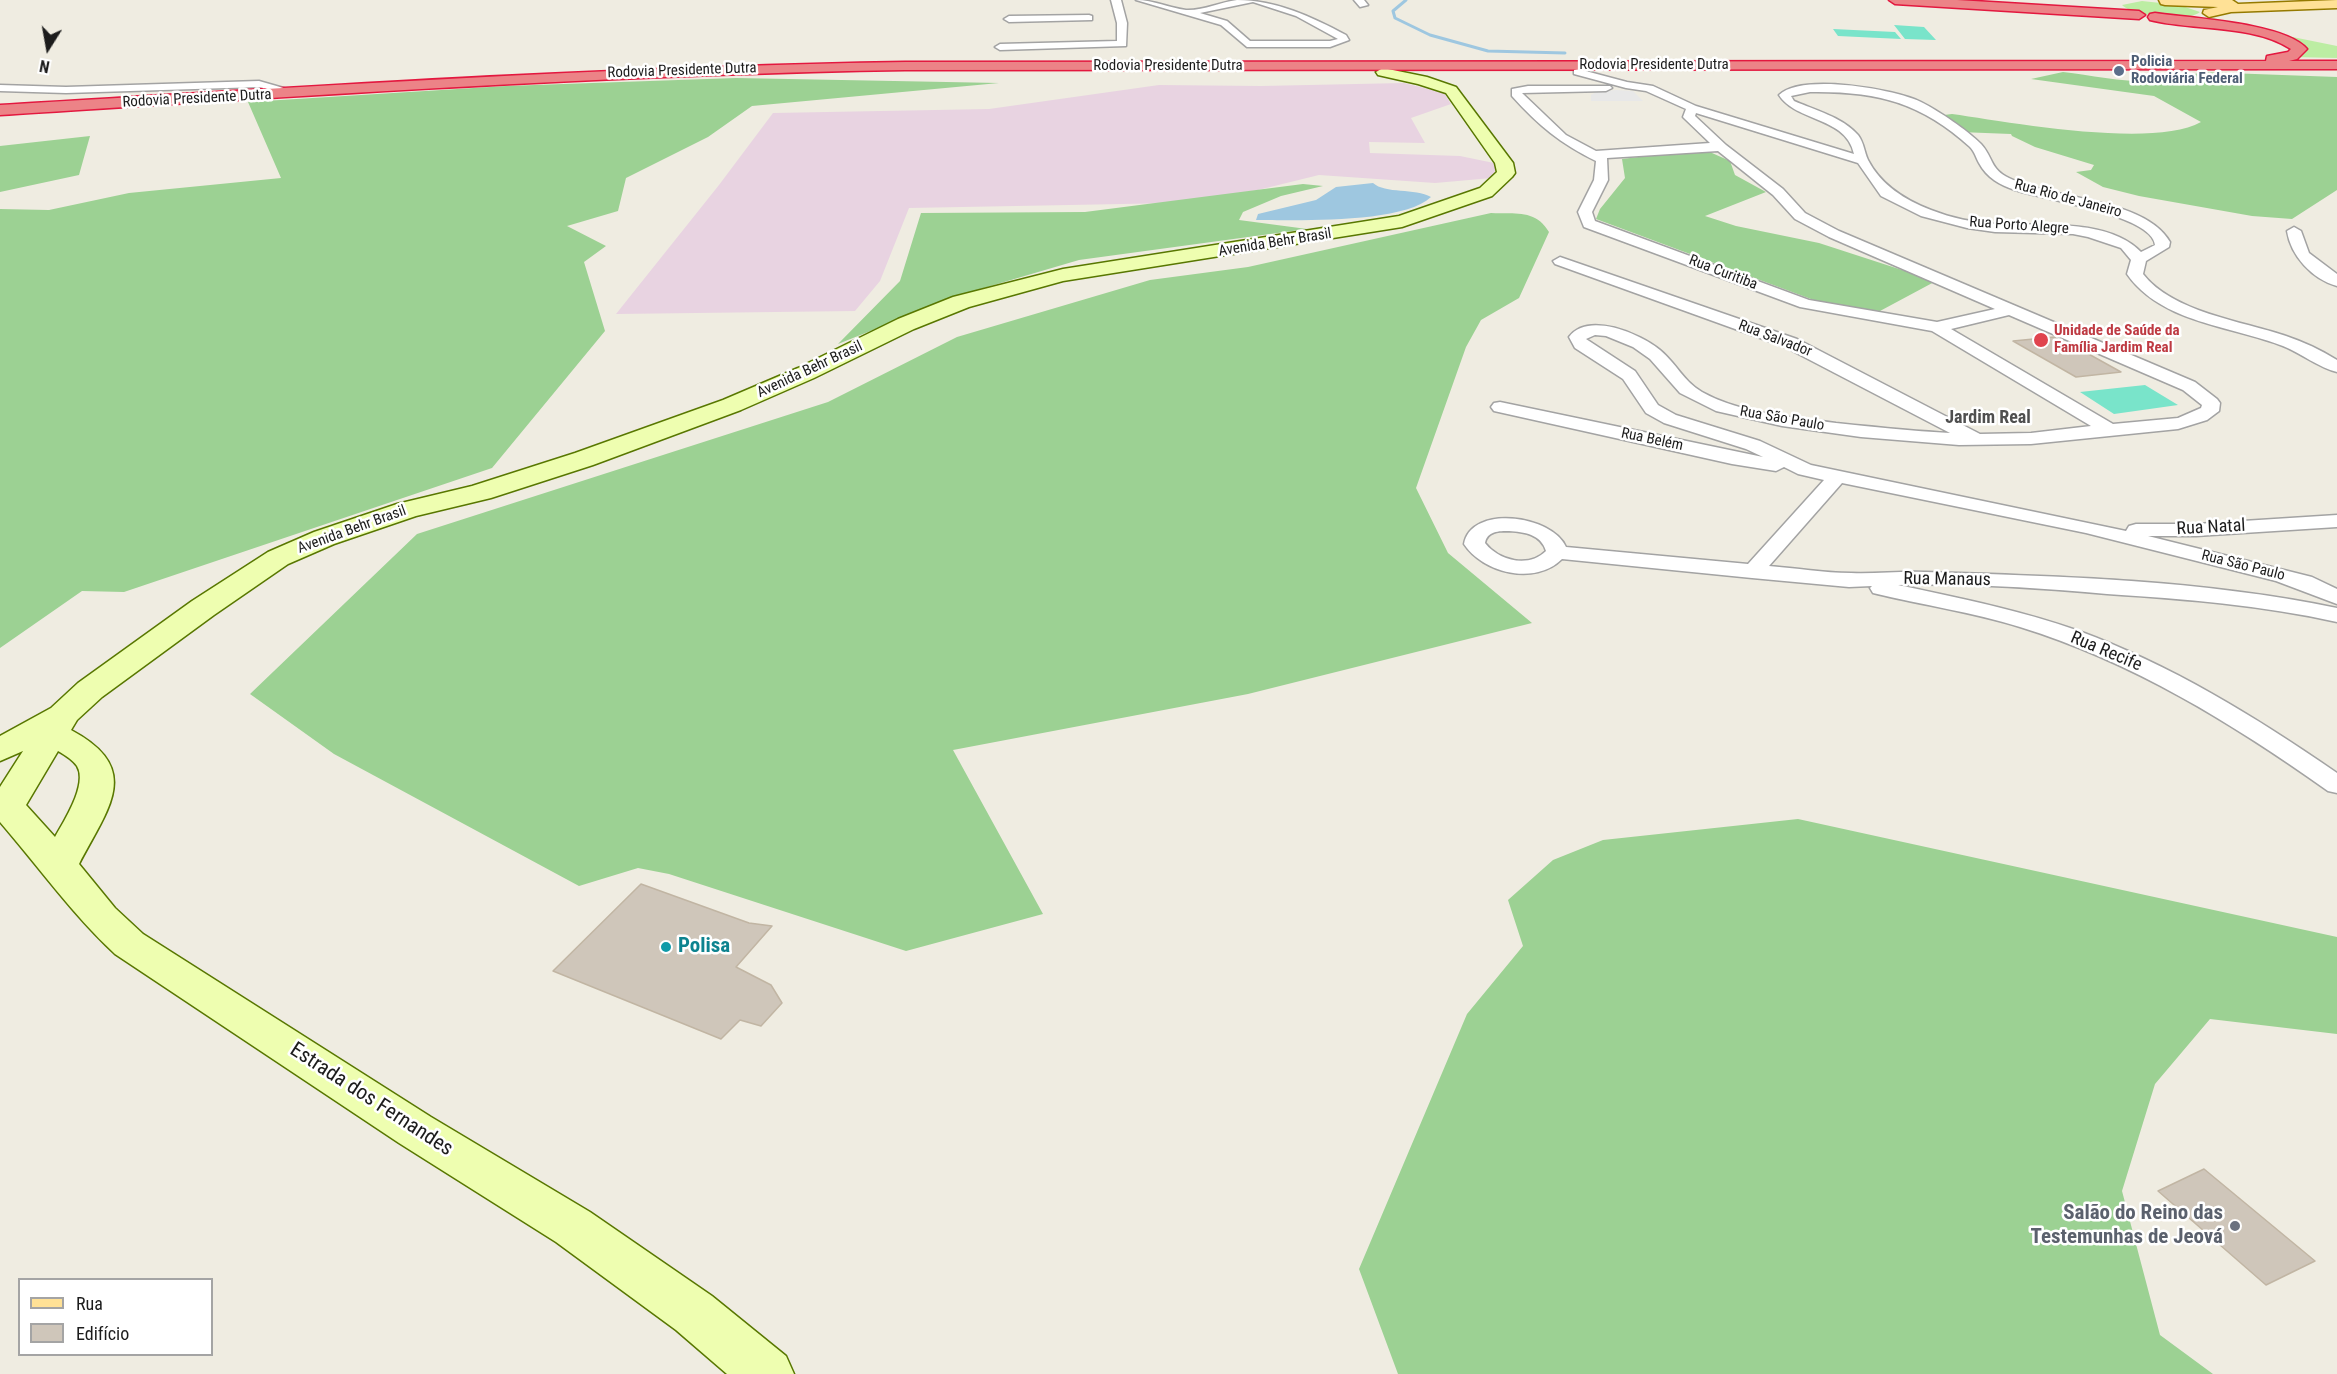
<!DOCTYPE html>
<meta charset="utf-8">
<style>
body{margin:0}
#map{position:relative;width:2337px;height:1374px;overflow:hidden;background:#efece1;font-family:"Roboto Condensed",sans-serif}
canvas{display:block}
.legend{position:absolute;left:18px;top:1278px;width:195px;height:78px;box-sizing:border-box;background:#fff;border:2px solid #a4a4a4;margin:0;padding:8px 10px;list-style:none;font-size:18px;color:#1c1c1c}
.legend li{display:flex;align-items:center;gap:12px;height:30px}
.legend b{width:30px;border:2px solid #a4a4a4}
.north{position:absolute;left:18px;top:18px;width:60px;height:60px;-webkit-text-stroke:4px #fff;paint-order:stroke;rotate:191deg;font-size:16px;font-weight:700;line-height:24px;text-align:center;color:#1c1c1c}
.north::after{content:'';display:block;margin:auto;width:21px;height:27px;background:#1c1c1c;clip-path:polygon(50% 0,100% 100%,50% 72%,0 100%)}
</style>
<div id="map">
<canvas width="2337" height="1374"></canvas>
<ul class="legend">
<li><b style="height:8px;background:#ffe196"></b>Rua</li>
<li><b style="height:16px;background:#cfc6ba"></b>Edifício</li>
</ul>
<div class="north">N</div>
</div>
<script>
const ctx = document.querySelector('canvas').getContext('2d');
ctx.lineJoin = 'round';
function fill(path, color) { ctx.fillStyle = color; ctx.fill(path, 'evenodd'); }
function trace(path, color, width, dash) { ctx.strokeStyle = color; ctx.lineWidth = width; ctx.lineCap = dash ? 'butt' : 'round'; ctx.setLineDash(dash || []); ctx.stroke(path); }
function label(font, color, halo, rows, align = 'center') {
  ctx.font = font + ' "Roboto Condensed",sans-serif'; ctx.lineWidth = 5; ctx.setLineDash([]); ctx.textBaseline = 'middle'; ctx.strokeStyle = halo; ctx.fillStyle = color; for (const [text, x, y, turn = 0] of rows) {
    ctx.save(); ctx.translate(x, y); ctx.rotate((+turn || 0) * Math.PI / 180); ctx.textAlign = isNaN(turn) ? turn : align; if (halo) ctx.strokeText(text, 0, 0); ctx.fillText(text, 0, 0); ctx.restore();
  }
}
const industrial = new Path2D(`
 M1404 83 1444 93 1451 104 1411 118 1425 143 1369 142 1370 153 1460 156 1494 163 1497 166 1492 178 1435 183 1319 175 1258 190 1176 203 909 208 880 281 855 311 616 314 719 185 773 113 989 109 1159 85 1261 86Z`);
const grass = new Path2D(`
 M2142 1 2179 5 2200 12C2189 22 2132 16 2122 5Z
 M2214 18 2258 30 2337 46V58L2292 57 2303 54 2304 48 2301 45 2201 20Z`);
const forest = new Path2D(`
 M2063 72C2106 77 2160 91 2200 72L2337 77V190L2292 219 2252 216 2139 196 2103 187 2076 172 2091 170 2094 165 2035 147 2012 136 2011 134 1960 132 1944 115 1952 114C2009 122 2153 149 2201 122L2154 96 2031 79Z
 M736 78 999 83 752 106 708 137 626 178 618 211 567 226 606 246 584 262 605 331 492 468 124 592 82 591 0 648V209L49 210 129 193 281 178 248 102 506 86Z
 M90 136 79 175 0 192V146Z
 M1703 149 1730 161 1735 175 1766 192 1705 216 1736 226 1819 243 1936 281 1880 311 1827 305 1596 219 1600 209 1625 178 1622 159Z
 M1303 184 1323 186 1281 196 1243 212 1239 220 1307 229 1079 260 960 295 838 344 900 281 921 213 1085 212Z
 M1491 213C1514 214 1536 209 1549 232L1519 298 1481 320 1466 347 1416 488 1448 553 1532 623 1248 694 953 750 1043 914 906 951 669 874 638 868 579 886 334 754 250 694 417 534 828 402 957 337 1150 280 1248 267Z
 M1798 819 2337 937V1034L2210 1019 2155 1084 2122 1191 2160 1335 2213 1374H1398L1359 1269 1467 1014 1523 946 1508 900 1553 860 1603 840Z`);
const pitch = new Path2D(`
 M1894 25 1924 27 1936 40 1905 39Z
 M1833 29 1895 32 1901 39 1838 36Z
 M2145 385 2178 405 2114 414 2080 392Z`);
const parking = new Path2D(`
 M1616 90 1633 91 1643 101H1591V95L1596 92Z`);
const water = new Path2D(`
 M1373 183C1385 194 1415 188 1431 197 1402 224 1297 220 1256 220L1258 214 1316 200 1336 187Z`);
const stream = new Path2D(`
 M1406 0 1393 11 1395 18 1430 35 1488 51 1565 53`);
const building = new Path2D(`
 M2054 337 2080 353 2085 352 2121 372 2076 377 2013 341Z
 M641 884 749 923 772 926 736 967 771 985 782 1003 761 1026 740 1020 721 1039 553 971Z
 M2204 1169 2315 1261 2266 1285 2158 1191Z`);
const street = new Path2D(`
 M1111 0H1121L1127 23 1126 46 1000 50 995 47 1000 44 1117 41V23Z
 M1136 0C1154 0 1169 8 1186 10 1202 11 1221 2 1237 0 1276 0 1312 17 1346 35L1349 40 1330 47H1247L1221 25ZM1253 2 1296 16 1338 39 1330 41H1250L1227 21 1200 13Z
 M1354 0H1364L1368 5 1360 7Z
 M1089 15 1092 16V20L1009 22 1004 19 1009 16Z
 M1578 69 1627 82 1653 86 1696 106 1854 154C1847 117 1796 122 1779 95 1802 73 1894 89 1921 102 1939 111 1967 130 1981 144 1993 157 1990 169 2009 178 2054 200 2145 198 2170 242L2169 247 2146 261 2143 274C2172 312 2242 321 2286 336 2304 342 2321 350 2337 360V372C2319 368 2301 353 2283 346 2232 326 2161 323 2127 274L2131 260 2121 248 2088 237 2073 234 1995 232 1967 228 1921 216 1881 196 1858 163 1696 113 1695 116 1726 145 1783 189 1805 213 1839 231 2195 382 2217 399 2220 403 2219 411 2207 420 2178 429 2031 444 1959 445 1861 437 1782 426 1716 411 1680 393 1650 359 1633 347 1606 336 1595 335 1586 339 1635 371 1658 405 1676 415 1760 441 1811 465 2126 531 2129 526 2136 524H2196L2337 515V527L2196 536H2148L2312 577 2337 589V604L2276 581 2086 533 1842 483 1769 566C1796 568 1824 573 1851 573 1875 574 1900 571 1924 572 2061 576 2202 580 2337 608V622C2261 605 2184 599 2107 594 2038 588 1968 583 1898 585 1959 598 2020 610 2079 631 2171 665 2256 717 2337 773V793L2328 791C2232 723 2133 662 2020 627 1972 612 1922 605 1873 593L1870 588 1872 586 1849 587 1752 578 1562 559C1535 586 1483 573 1464 544 1471 504 1552 515 1566 547L1748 564 1824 480 1798 474 1784 467 1776 471 1732 464 1494 411 1491 407 1494 403 1500 402 1763 457 1746 449 1664 423 1646 413 1623 379 1575 348 1569 337C1588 311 1641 334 1660 350 1676 363 1684 382 1702 392 1742 414 1792 417 1836 423 1874 427 1912 431 1950 433L1785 347 1555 264 1553 261 1560 257 1797 339 1980 434 2031 433 2091 426 1932 331 1800 307 1584 227 1578 212 1594 180 1596 161C1560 143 1539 126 1512 96V89L1528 86H1610L1612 88 1606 91 1522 93 1566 135 1596 151 1710 143 1685 119 1683 117 1686 109 1646 91 1626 88 1574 74V70ZM1810 92C1876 91 1921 102 1970 147 1975 152 1976 158 1979 163 1987 178 2000 185 2015 190 2041 199 2153 215 2155 245L2141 252C2108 218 2041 226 1997 224 1976 223 1951 218 1931 210 1905 200 1881 185 1868 160 1864 151 1864 143 1858 135 1842 117 1815 110 1794 101L1791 96ZM1718 151 1773 195 1795 219 1829 237 1995 309 1937 322 1809 300 1595 221 1592 212 1608 180 1607 158ZM2009 315 2183 390 2202 405 2201 408 2178 418 2113 424 1951 329ZM1509 531C1524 532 1541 534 1546 551 1529 568 1499 561 1485 543 1487 531 1499 531 1509 531Z
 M259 81 287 89 281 92 259 87 66 93 0 91V85L66 87Z
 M2294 227 2301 231 2309 253 2337 274V286C2312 279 2291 256 2287 231Z`);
const secondary = new Path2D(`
 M1383 68 1427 77 1456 87 1513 163 1515 173 1512 177 1492 196 1402 227 1063 281 969 307 914 329 814 378 741 410 593 465 491 498 416 516 334 544 288 564 214 615 102 697 77 720 71 730C144 769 108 808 79 864L115 908 143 934 431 1117 590 1212 712 1296 786 1356 794 1374H727L676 1330 556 1242 399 1143 115 954C72 914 38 866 0 822V787L23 751 0 761V736L51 708 78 683 192 601 268 552 314 532 397 504 472 486 575 453 723 400 798 368 898 319 953 297 1063 269 1399 216 1480 188 1497 172 1495 163 1446 93 1418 84 1378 75 1376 72ZM58 751C65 755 73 760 77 766 88 784 64 821 55 837L26 805Z`);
const primary = new Path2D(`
 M2159 0H2232L2238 4 2337 0V8L2231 12 2209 17 2203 13 2204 10 2218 7 2165 5 2161 4Z`);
const highway = new Path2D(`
 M1889 0H1957L2139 11 2145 15 2139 19 1895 4Z
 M2155 13C2189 18 2286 23 2307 49L2297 59 2289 61H2337V69L905 70C603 75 302 96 0 115V105C302 87 603 67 905 62L2266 61 2267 56 2288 52 2291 49C2253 24 2194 31 2150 20L2148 17 2150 14Z`);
const markers = [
 [2119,71,6,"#5c6f8a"],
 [2041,340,8,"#e0444e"],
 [666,947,6,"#0f9aa8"],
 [2235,1226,6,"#6b7280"]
];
const farServicenames = [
 ["Policia",2131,62],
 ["Rodoviária Federal",2131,79]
];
const farStreetnames = [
 ["Rodovia Presidente Dutra",1654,65],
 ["Rodovia Presidente Dutra",1168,66],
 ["Rodovia Presidente Dutra",682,71,-2],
 ["Rodovia Presidente Dutra",197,99,-3],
 ["Rua Rio de Janeiro",2068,199,15],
 ["Rua Porto Alegre",2019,226,4],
 ["Avenida Behr Brasil",1275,243,-9],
 ["Rua Curitiba",1723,273,21],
 ["Rua Salvador",1775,339,21],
 ["Avenida Behr Brasil",810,370,-25],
 ["Rua São Paulo",1782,419,10],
 ["Rua Belém",1652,440,12],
 ["Avenida Behr Brasil",352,530,-20],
 ["Rua São Paulo",2243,566,14]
];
const farHealthnames = [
 ["Unidade de Saúde da",2054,331],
 ["Família Jardim Real",2054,348]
];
const farQuarternames = [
 ["Jardim Real",1988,418]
];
const streetNames = [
 ["Rua Natal",2211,528,-3],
 ["Rua Manaus",1947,580,1],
 ["Rua Recife",2106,652,23]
];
const nearCulturenames = [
 ["Polisa",678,947]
];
const nearStreetnames = [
 ["Estrada dos Fernandes",371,1100,33]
];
const nearWorshipnames = [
 ["Salão do Reino das",2223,1214],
 ["Testemunhas de Jeová",2223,1238]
];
fill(industrial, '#e8d3e1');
fill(grass, '#bceda3');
fill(forest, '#9cd193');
fill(pitch, '#79e4ca');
fill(parking, '#e8e8e8');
fill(water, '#9ec7e0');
trace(stream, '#9ec7e0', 3);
fill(building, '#cfc6ba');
trace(building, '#c1b5a3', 1.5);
trace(street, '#a3a3a3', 3);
trace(secondary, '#587700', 3);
trace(primary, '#957a00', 3);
trace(highway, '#e3183f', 3);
fill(street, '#fff');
fill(secondary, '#eefeb0');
fill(primary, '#ffe196');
fill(highway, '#ec8387');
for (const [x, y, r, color] of markers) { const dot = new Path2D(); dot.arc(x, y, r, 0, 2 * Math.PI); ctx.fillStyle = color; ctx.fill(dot); trace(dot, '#fff', 2); }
label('bold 15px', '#4e5e75', '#fff', farServicenames, 'left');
label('15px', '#1c1c1c', '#fff', farStreetnames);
label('bold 15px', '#be3a42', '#fff', farHealthnames, 'left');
label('bold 18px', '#4f4f4f', '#fff', farQuarternames);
label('18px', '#1c1c1c', '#fff', streetNames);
label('bold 21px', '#0d838f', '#fff', nearCulturenames, 'left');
label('21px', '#1c1c1c', '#fff', nearStreetnames);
label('bold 21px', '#5b616d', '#fff', nearWorshipnames, 'right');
</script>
